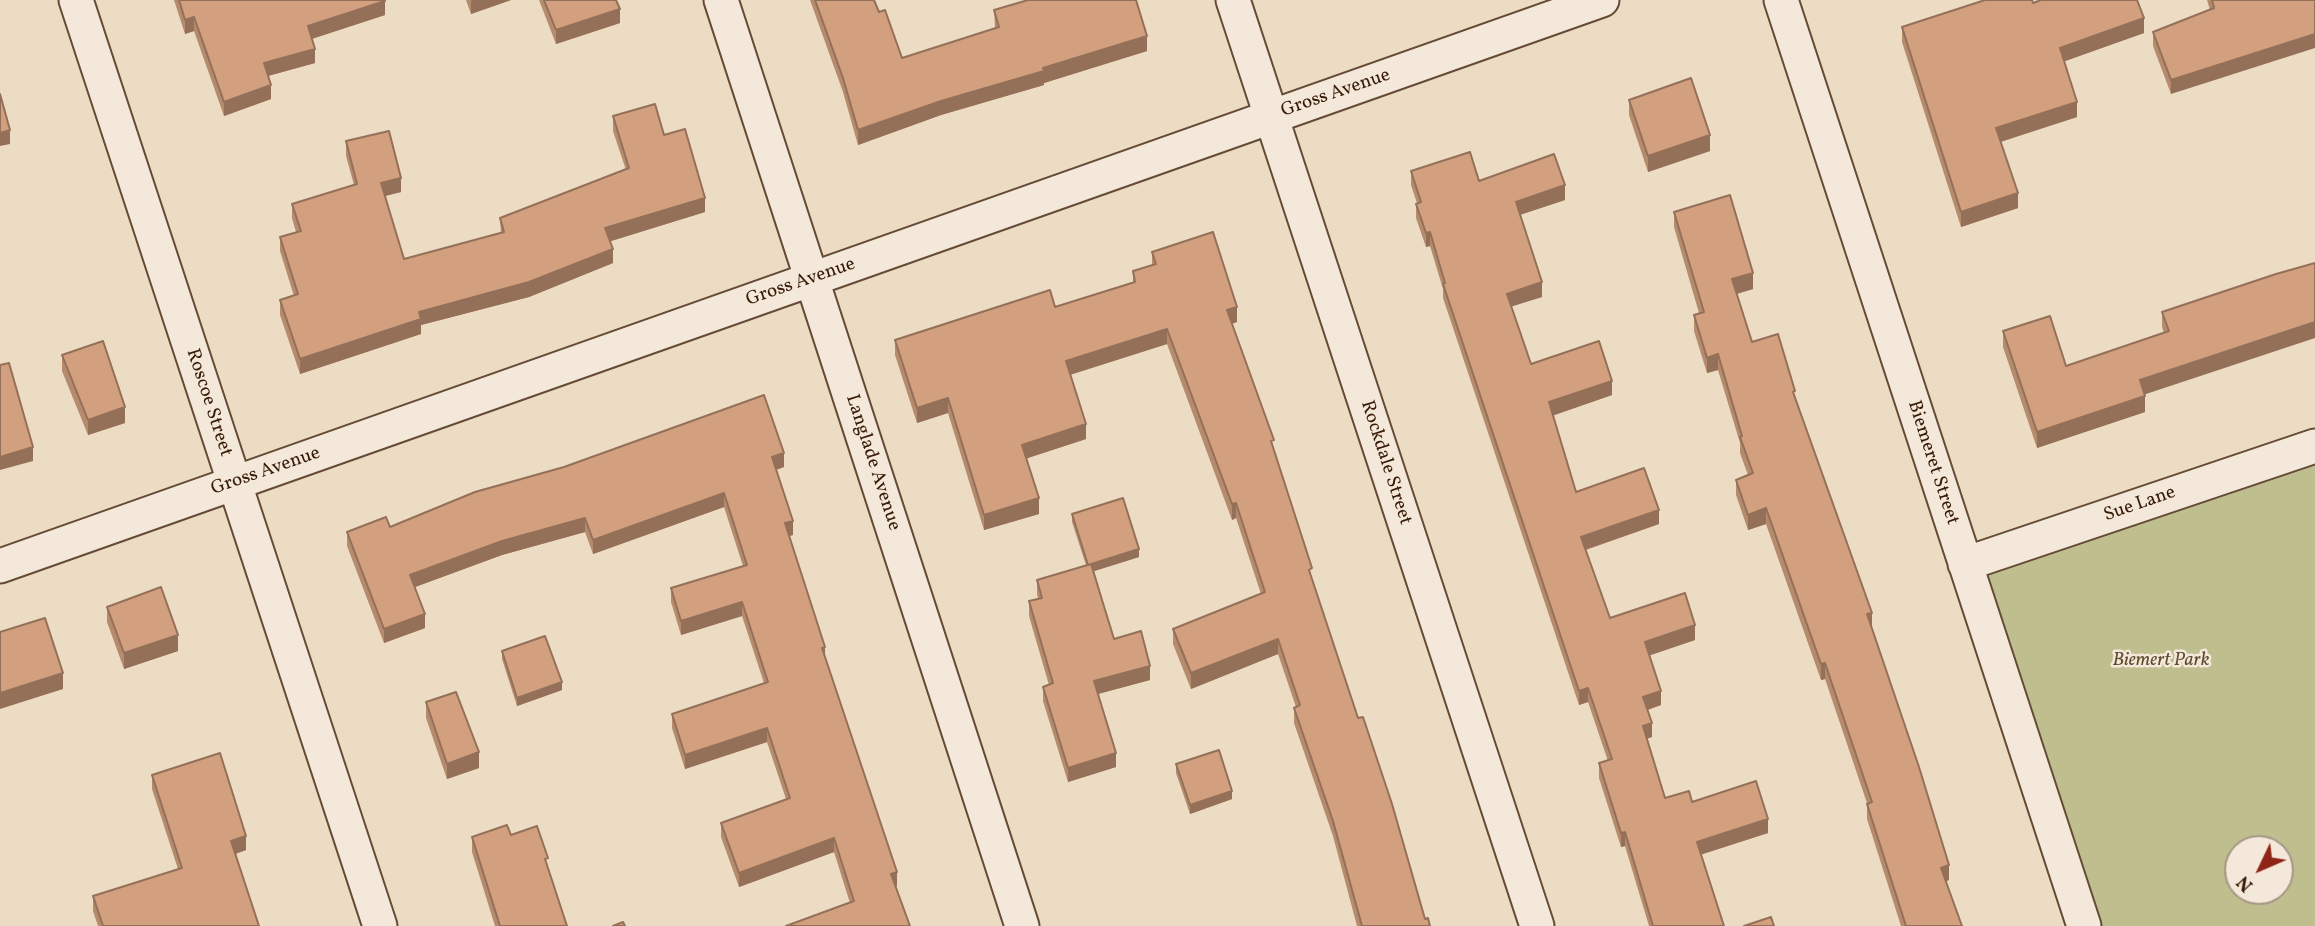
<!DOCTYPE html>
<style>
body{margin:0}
#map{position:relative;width:2315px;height:926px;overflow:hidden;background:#ecdcc4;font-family:Vollkorn,serif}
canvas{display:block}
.north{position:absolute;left:2224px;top:835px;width:70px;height:70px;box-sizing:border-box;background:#f3e8d9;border:2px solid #a89685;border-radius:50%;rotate:226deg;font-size:19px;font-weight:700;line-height:28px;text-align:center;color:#381b07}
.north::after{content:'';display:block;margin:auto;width:24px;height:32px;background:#8f2418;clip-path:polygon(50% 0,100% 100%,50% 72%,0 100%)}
</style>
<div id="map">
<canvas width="2315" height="926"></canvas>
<div class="north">N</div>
</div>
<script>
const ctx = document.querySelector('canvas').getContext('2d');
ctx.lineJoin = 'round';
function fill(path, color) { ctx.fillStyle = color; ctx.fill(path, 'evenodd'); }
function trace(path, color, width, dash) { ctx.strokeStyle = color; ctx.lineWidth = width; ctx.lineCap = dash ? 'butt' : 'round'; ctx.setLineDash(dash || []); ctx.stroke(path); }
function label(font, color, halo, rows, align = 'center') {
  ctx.font = font + ' Vollkorn,serif'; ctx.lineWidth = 5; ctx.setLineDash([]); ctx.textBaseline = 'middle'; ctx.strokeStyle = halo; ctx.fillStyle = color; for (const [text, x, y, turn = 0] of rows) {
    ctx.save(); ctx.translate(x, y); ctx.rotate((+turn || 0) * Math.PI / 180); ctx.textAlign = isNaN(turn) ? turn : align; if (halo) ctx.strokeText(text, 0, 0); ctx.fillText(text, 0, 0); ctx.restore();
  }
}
const green = new Path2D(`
 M2315 446V926H2084L1965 564ZM2238 849H2280V891H2238Z`);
const street = new Path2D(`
 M76 0 380 926
 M721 0 1022 926
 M1233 0 1537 926
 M1781 0 2084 926
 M1965 564 2315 446
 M0 566 1602 0`);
const wall = new Path2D(`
 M174 0H384L385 15 312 39 315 63 268 76 271 99 224 116 194 31 185 34Z
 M466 0H511L471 14Z
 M539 0H616L620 23 556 44Z
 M810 0H874L879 12 902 58 995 28 994 10 1147 51 1044 83V85L941 115 858 145 843 92Z
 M2207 0H2315L2171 94 2153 46V32L2210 10Z
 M2033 3 2144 33 2064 61 2077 117 2001 142 2018 208 1961 227 1902 42V27Z
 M1629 100 1710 151 1648 172 1629 115Z
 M613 116 664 135 705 212 610 241 613 263 529 297 421 325V334L300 374 280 315V300L294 296 280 251V237L296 232 292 218V204L354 185 346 156V141L401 192 385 196 404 259 501 233 500 218 626 170 613 131Z
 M1411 171 1479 181 1565 200 1520 215 1542 297 1511 306 1531 364 1612 395 1553 415 1576 492 1659 524 1586 550 1610 618 1695 640 1650 655 1661 705 1648 710 1652 737 1647 738 1665 798 1692 802 1768 833 1701 854 1724 926H1649L1625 846 1621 847 1599 778V763L1608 761 1588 702 1579 705 1443 298V289L1430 246 1426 247 1416 218V204L1417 203 1411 185Z
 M1674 212 1753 289 1737 294 1752 342 1795 399 1872 627 1949 880 1946 881 1962 926H1901L1867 819V803L1825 679 1821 680 1766 524 1748 530 1736 495V480L1748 475 1740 453V443L1718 370 1707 373 1694 331V315L1699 313 1674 227Z
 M1152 252 1237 322 1232 324 1274 452 1312 580 1425 919 1430 926H1357L1333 836 1294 723V708L1296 707 1278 654 1191 689 1173 644V629L1261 594 1236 518 1232 520 1167 344 1070 375 1086 439 1027 458 1039 514 984 530 948 413 917 423 895 355V340L1055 307 1133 282V271L1152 265Z
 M2162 312 2306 340 2144 394 2145 412 2037 448 2003 347V331L2066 366 2164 333 2162 327Z
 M62 355 125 423 88 435 62 371Z
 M784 467 776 470 793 535 789 536 825 659 897 886 850 903 834 852 739 887 721 837V823L786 799 767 742 685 769 672 728V714L764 683 742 616 681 635 671 602V588L743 566 724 507 593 554 585 532 502 555 414 587 425 628 384 643 347 546V532L390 527Z
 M1072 514 1139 557 1094 571 1114 639 1150 680 1098 694 1116 767 1068 782 1043 701V687L1049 685 1029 616V601L1038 599 1037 594V580L1086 565 1072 522Z
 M107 607 178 651 124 669 107 622Z
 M502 651 562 690 517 706 502 659Z
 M426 702 479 768 447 779 426 718Z
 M1176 764 1232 799 1190 814 1176 773Z
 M152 775 246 850 236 854 259 926H98L93 911V896L178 869 152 789Z
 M511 835 548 869 567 926H495L472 852V837Z`);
const shadedWall = new Path2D(`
 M472 0H511L471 14V1Z
 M385 1V15L308 40V26Z
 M620 9V23L556 44V30Z
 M194 17V31L185 34V20Z
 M2144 18V33L2060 63V48Z
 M2315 34V48L2171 94V80Z
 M1147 36V51L1044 83V85L941 115 858 145V130L941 101Z
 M315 49V63L264 77V63Z
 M271 85V99L224 116V102Z
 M2077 102V117L1996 143V128Z
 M10 130V144L0 146V133Z
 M1710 135V151L1648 172V156Z
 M401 178V192L381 197V183Z
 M1565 185V200L1516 216V202Z
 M2018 193V208L1961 227V212Z
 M705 198V212L605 243V228Z
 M1430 232V246L1426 247V233Z
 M613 249V263L529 297 421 325V334L300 374V359L419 312Z
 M1753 273V289L1732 295V279Z
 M1542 282V297L1507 308V294Z
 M1237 307V322L1227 325V310Z
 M2315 322V338L2140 396V380Z
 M1167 329V344L1066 376V361Z
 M1718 354V370L1707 373V358Z
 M1612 381V395L1549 417V402Z
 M2145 396V412L2037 448V432Z
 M948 398V413L917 423V408Z
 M125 407V423L88 435V420Z
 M1086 424V439L1022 460V445Z
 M33 447V461L0 470V457Z
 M784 453V467L772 471V457Z
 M724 493V507L593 554V540Z
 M1039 498V514L984 530V515Z
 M1236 503V518L1232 520V504Z
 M1766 508V524L1748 530V515Z
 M1659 510V524L1581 551V537Z
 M585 518V532L502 555 410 589V575L502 541Z
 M793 521V535L785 537V523Z
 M1139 549V557L1088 573V565Z
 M742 602V616L681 635V621Z
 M1872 613V629L1867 614Z
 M425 614V628L384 643V629Z
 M1695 625V640L1645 657V642Z
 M178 635V651L124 669V653Z
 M1278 639V654L1191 689V673Z
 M825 647V661L822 648Z
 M1825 663V679L1821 680V664Z
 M1150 666V680L1094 695V681Z
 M63 673V689L0 709V693Z
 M562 682V690L517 706V698Z
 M1588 688V702L1579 705V691Z
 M1661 691V705L1643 711V697Z
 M1652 723V737L1643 740V726Z
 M767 728V742L685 769V755Z
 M479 752V768L447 779V764Z
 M1116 753V767L1068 782V768Z
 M1232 791V799L1190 814V805Z
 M1768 819V833L1697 856V842Z
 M1625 832V846L1621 847V833Z
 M246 836V850L231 855V841Z
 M834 838V852L739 887V873Z
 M1949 865V880L1941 883V868Z
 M897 872V886L891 887V874Z`);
const building = new Path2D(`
 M179 0H384L385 1 308 26 315 49 264 63 271 85 224 102 194 17 185 20Z
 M544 0H616L620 9 556 30Z
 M815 0H874L879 12 885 10 902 58 999 27 994 10 1028 0H1136L1147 36 1043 68 1044 71 941 101 858 130 843 78Z
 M1985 0H2032L2033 3 2041 0H2137L2144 18 2060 48 2077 102 1996 128 2018 193 1961 212 1902 27Z
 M2212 0H2315V34L2171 80 2153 32 2214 8Z
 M1691 78 1710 135 1648 156 1629 100Z
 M0 94 10 130 0 133Z
 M655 104 664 135 685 129 705 198 605 228 613 249 529 282 419 312 421 319 300 359 280 300 298 294 280 237 301 231 292 204 357 184 346 141 389 131 401 178 381 183 404 259 504 232 500 218 629 168 613 116Z
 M1470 152 1479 181 1554 154 1565 185 1516 202 1542 282 1507 294 1531 364 1599 341 1612 381 1549 402 1576 492 1644 468 1659 510 1581 537 1610 618 1685 593 1695 625 1645 642 1661 691 1643 697 1652 723 1643 726 1665 798 1689 791 1692 802 1756 781 1768 819 1697 842 1724 926H1653L1625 832 1621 833 1599 763 1612 759 1588 688 1579 691 1443 284 1445 283 1430 232 1426 233 1416 204 1421 202 1411 171Z
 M1730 195 1753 273 1732 279 1752 342 1778 334 1795 391 1793 392 1872 613 1867 614 1919 767 1949 865 1941 868 1962 926H1906L1867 804 1872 802 1825 663 1821 664 1766 508 1748 515 1736 480 1753 473 1740 437 1742 436 1718 354 1707 358 1694 315 1704 312 1674 212Z
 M1213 232 1237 307 1227 310 1274 440 1271 441 1312 568 1309 570 1358 718 1363 717 1392 804 1425 919 1428 918 1430 926H1362L1333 821 1294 708 1300 705 1278 639 1191 673 1173 629 1265 592 1236 503 1232 504 1167 329 1066 361 1086 424 1022 445 1039 498 984 515 948 398 917 408 895 340 1050 290 1055 307 1135 282 1133 271 1156 264 1152 252Z
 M2315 263V322L2140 380 2145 396 2037 432 2003 331 2050 316 2066 366 2169 331 2162 312 2276 274Z
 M103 341 125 407 88 420 62 355Z
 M9 363 33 447 0 457V365Z
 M764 395 784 453 772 457 793 521 785 523 825 647 822 648 897 872 891 874 910 926H786L854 901 834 838 739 873 721 823 790 798 767 728 685 755 672 714 768 682 742 602 681 621 671 588 747 565 724 493 593 540 585 518 502 541 410 575 425 614 384 629 347 532 386 517 390 527 475 492 564 467Z
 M1123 498 1139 549 1088 565 1072 514Z
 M1091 564 1114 639 1141 631 1150 666 1094 681 1116 753 1068 768 1043 687 1053 683 1029 601 1042 598 1037 580Z
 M161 587 178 635 124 653 107 607Z
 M45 618 63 673 0 693V632Z
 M545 636 562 682 517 698 502 651Z
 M456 692 479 752 447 764 426 702Z
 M1219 750 1232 791 1190 805 1176 764Z
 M220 753 246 836 231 841 259 926H103L93 896 182 868 152 775Z
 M507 825 511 835 537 826 548 858 545 859 567 926H500L472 837Z
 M1771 917 1774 926H1744Z
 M623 922 625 926H613Z`);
const streetNames = [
 ["Gross Avenue",1336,94,-19],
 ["Gross Avenue",801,283,-19],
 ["Roscoe Street",208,403,72],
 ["Langlade Avenue",872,463,72],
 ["Rockdale Street",1385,463,72],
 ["Biemeret Street",1932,463,72],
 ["Gross Avenue",266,472,-19],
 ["Sue Lane",2140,505,-19]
];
const parkNames = [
 ["Biemert Park",2161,662]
];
fill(green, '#bfbe8f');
trace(street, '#654b36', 37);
trace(street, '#f3e8d9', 33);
fill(wall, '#b58a6d');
fill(shadedWall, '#947059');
fill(building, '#d3a07f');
trace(building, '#947059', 2);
label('19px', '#381b07', '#f3e8d9', streetNames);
label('italic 19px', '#604c30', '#f3e8d9', parkNames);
</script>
